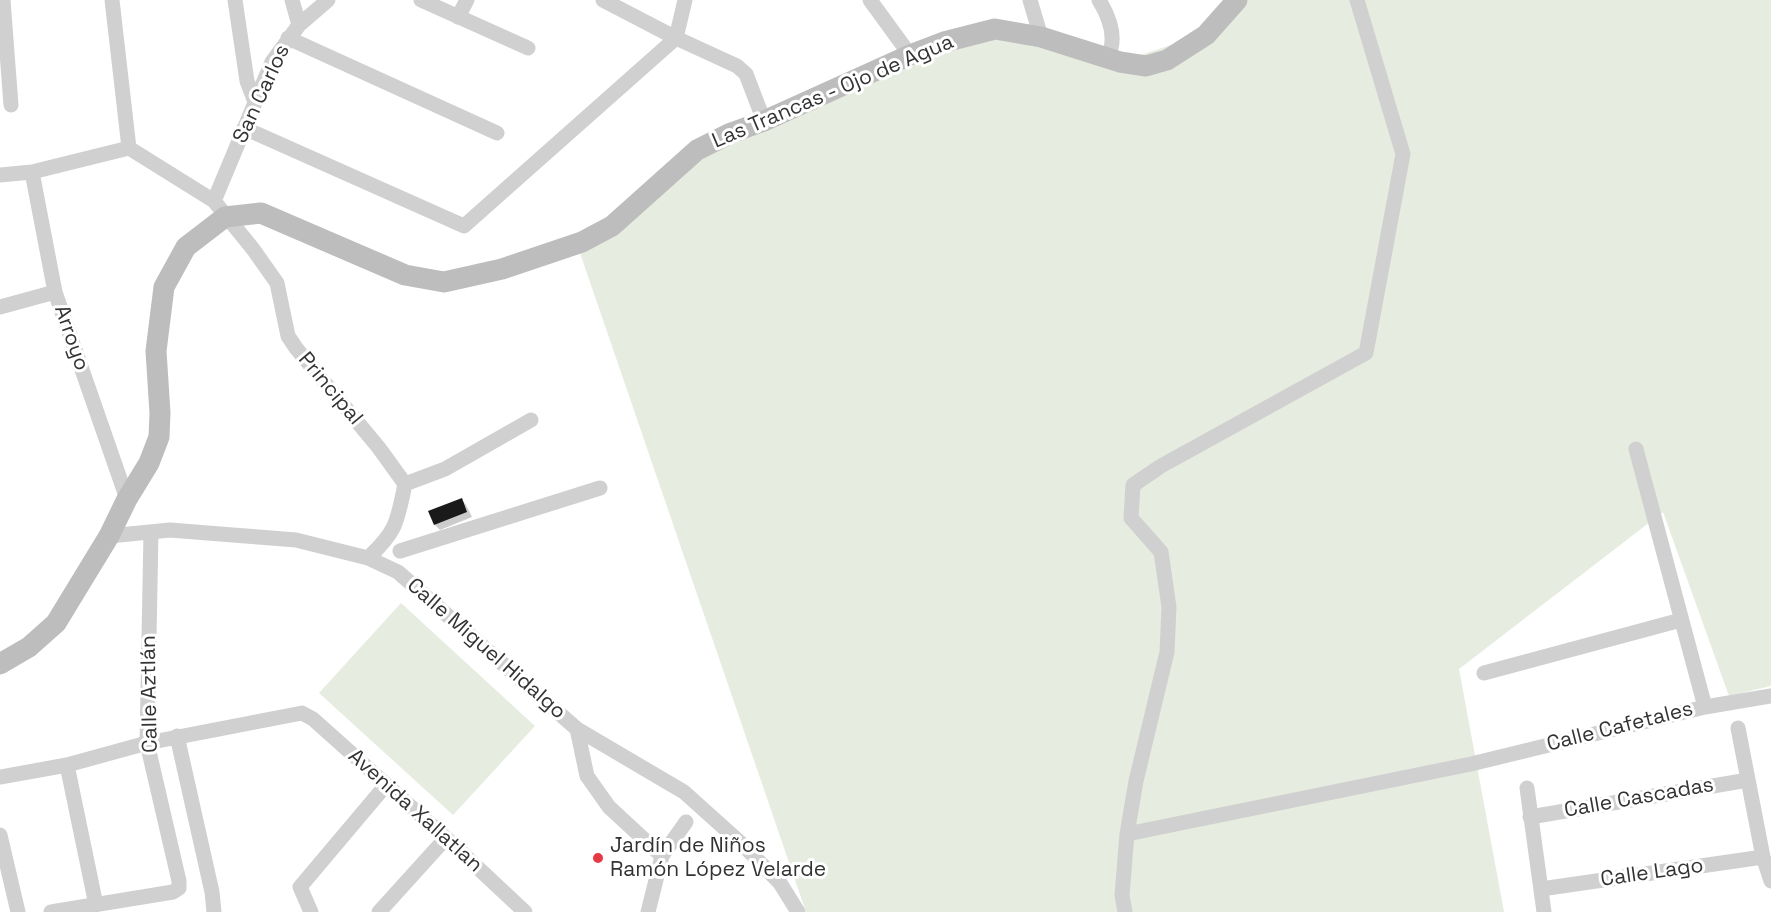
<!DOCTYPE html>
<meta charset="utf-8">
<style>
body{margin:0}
canvas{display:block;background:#fff}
</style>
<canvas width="1771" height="912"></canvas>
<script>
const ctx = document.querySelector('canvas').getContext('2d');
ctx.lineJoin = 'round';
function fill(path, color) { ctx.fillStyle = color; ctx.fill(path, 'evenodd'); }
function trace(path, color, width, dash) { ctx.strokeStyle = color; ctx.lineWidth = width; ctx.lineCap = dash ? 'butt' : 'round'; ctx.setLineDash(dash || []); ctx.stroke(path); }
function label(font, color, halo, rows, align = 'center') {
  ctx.font = font + ' "Space Grotesk",sans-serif'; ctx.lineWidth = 6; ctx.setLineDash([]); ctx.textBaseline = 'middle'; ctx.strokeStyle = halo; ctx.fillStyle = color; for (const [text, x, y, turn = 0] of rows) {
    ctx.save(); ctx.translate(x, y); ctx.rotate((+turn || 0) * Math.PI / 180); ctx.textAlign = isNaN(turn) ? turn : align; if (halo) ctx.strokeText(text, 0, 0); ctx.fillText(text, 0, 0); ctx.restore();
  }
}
const green = new Path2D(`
 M1242 0H1771V686L1729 696 1663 512 1459 669 1504 912H806L579 250 709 137 987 32 1123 61 1198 36Z
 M401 603 535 726 453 815 319 693Z`);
const shadow = new Path2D(`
 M461 499 466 505 472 517 440 530 435 525Z`);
const building = new Path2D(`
 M462 498 467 512 434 525 428 511Z`);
const street = new Path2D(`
 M3 0 11 105
 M112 0 129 148
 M235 0 247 81 255 102
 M292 0 299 25
 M421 0 528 48
 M603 0 676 38 737 66 746 74 764 121
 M870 0 910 55
 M1030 0 1041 37
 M1099 0C1110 18 1118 39 1107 58
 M458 17 467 0
 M288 38 497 133
 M244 128 464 226 676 38 685 0
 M32 172 55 292 127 499
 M0 175 32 172 129 148 214 201 253 249 277 283 288 336 296 348 379 448 405 484C397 522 397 531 368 558
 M214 201 272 62 299 25 328 0
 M0 307 55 292
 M1636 449 1705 707
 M405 484 445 469 531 420
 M109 536 170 530 296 540 368 558 398 572 577 729 684 792 743 845 780 883 798 912
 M400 551 600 488
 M1484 673 1681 620
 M1738 728 1763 857 1771 881
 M577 729 587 776 609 807 662 856 648 912
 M177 736 212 892 214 912
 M67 765 96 905
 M0 777 67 765 147 743 302 713 313 719 446 838 525 912
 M1527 788 1544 912
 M1530 817 1748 780
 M1127 834 1471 764 1705 707 1771 696
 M0 835 18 912
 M662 856 686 822
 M1541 889 1763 857
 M51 912 173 892 179 888V881L147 743 151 532
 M311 912 300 887 386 785
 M379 912 446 838
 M1125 912 1122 895 1127 834 1136 781 1167 652 1169 607 1161 552 1131 518 1133 485 1161 466 1366 353 1403 154 1357 0`);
const secondary = new Path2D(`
 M0 664 29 647 56 623 109 536 127 499 149 463 159 437 160 413 156 351 164 287 186 247 225 217 261 213 405 275 444 282 502 269 582 242 612 226 697 150 731 133 764 121 910 55 944 42 995 29 1041 37 1120 62 1146 66 1167 60 1206 35 1237 0`);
const markers = [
 [598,858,6,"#e63946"]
];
const streetNames = [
 ["Las Trancas - Ojo de Agua",833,92,-23],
 ["San Carlos",262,94,-65],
 ["Arroyo",71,338,71],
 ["Principal",330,389,50],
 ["Calle Miguel Hidalgo",486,649,41],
 ["Calle Aztlán",150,694,-91],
 ["Calle Cafetales",1620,727,-14],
 ["Calle Cascadas",1639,798,-10],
 ["Avenida Xallatlan",415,811,42],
 ["Calle Lago",1652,873,-8]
];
const poiNames = [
 ["Jardín de Niños",610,846],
 ["Ramón López Velarde",610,870]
];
fill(green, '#e6ecdf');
fill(shadow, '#0003');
fill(building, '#1a1a1a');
trace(street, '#d0d0d0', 15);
trace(secondary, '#bdbdbd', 21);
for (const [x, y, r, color] of markers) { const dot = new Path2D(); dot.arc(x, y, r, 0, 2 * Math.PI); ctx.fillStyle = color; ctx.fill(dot); trace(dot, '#fff', 2); }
label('21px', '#333', '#fff', streetNames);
label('21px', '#333', '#fff', poiNames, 'left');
</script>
